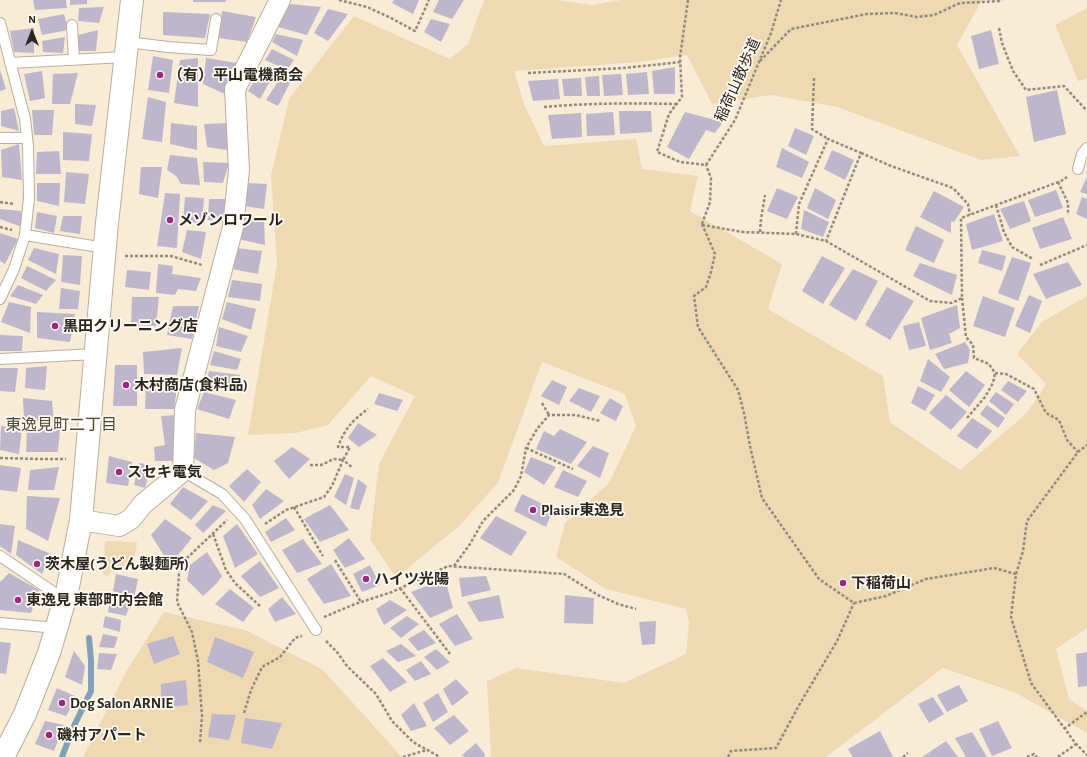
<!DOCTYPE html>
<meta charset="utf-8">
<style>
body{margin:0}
#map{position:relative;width:1087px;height:757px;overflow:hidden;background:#f8ecd7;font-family:"Alegreya Sans",sans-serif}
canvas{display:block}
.north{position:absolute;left:12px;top:12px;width:40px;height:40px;-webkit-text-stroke:3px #fffaf2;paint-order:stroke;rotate:0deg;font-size:11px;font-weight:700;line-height:16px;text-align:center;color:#2a261f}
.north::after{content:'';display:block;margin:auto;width:14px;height:18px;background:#2a261f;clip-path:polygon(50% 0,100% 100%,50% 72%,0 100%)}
</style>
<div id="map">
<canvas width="1087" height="757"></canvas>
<div class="north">N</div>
</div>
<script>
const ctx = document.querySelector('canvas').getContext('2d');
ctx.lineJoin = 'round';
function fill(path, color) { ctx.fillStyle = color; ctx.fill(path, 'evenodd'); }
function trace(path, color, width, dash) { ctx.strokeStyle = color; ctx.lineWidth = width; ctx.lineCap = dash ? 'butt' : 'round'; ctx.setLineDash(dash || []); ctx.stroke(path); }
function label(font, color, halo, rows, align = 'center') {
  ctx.font = font + ' "Alegreya Sans","Noto Sans JP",sans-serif'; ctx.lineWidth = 3.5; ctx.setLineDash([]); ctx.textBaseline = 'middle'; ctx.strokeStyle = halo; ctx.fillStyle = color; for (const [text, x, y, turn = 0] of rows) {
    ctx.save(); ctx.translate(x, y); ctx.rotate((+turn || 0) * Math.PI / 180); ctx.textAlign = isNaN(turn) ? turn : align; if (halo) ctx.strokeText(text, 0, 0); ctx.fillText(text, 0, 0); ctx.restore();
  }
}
const green = new Path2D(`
 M484 0H555L592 5 621 0H982L957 45 1020 156 981 160 837 107 771 95 712 104 687 55 639 62 514 71 524 104 544 146 636 139 642 169 698 176 690 211 782 264 768 309 883 376 890 422 960 470 1026 414 1046 384 1017 354 1042 322 1087 296V628L1056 649 1069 699 1087 711V733L1016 693 943 668 826 757H491L487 681 516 668 624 683 686 654 689 622 686 609 606 589 556 557 565 523 609 483 636 426 625 394 542 362 498 483 459 526 396 578 370 539 379 464 415 396 371 376 328 425 296 433 248 435 277 264 271 176 289 99 354 16 450 59 468 44Z
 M1087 8V79L1078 81 1055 25Z
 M105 541 137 542 134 563 127 568 114 567 109 576 103 575Z
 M164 612 245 630 322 669 402 757H83L127 670Z`);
const stream = new Path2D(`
 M62 757 73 728 91 691V660L89 638`);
const building = new Path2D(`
 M33 0H66L67 8 35 10Z
 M70 0H87V4L70 5Z
 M193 0H226V2H193Z
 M394 0H419L413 14 392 3Z
 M439 0H464L452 19 433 12Z
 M289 4 321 7 307 35 278 27Z
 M104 7 99 23 78 21 79 8Z
 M328 9 348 14 328 41 314 33Z
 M222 11 256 17 247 42 219 38Z
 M163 12 210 14 205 38 163 35Z
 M64 14 68 30 42 35 38 19Z
 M431 19 450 24 441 42 424 32Z
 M34 28V53L14 52 10 31Z
 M98 30 96 51H78V35Z
 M991 30 999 64 979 69 971 36Z
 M276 34 303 40 297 56 272 42Z
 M65 37 63 53 43 52 42 41Z
 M272 49 294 60 287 70 265 60Z
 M153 56 173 60 169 93 148 90Z
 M198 58V107L174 103 180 60Z
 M206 58 237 63 227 95 203 84Z
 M675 67V94H654L652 71Z
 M0 70 6 89 0 91Z
 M261 70 274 74 260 99 248 91Z
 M42 71 45 98 30 101 24 74Z
 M647 72 649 94 628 95 626 74Z
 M78 73 70 104H52L53 74Z
 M621 74 623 95 604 96 602 75Z
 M599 76 600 96H587L585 77Z
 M281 77 291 81 278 106 266 100Z
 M581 78 582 96H564L562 79Z
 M558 79 560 99 533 101 528 81Z
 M1057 90 1066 134 1034 142 1026 97Z
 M148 97 166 102 162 142 142 139Z
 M75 104 96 105 92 126 75 124Z
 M14 108 19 131 1 126V111Z
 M32 110H54L52 135H34Z
 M619 111H651L652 132 620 134Z
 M613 112 615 135 587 136 586 114Z
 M685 112 723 122 715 133 706 130 689 159 667 147Z
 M581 113 582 137 552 139 548 115Z
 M171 123 197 126V150L170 144Z
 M228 123 233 151 207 147 204 124Z
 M795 128 814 136 806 155 788 146Z
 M63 132 92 134 89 161 63 160Z
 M19 144 22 180 2 177 1 150Z
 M782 148 809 162 802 178 776 167Z
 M832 150 854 160 845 180 824 169Z
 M59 151 61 174H36L37 152Z
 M170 155 197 158 200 185 181 184 176 176 167 170Z
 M203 162 229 163 223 183 204 182Z
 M141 167H162L158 198 139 194Z
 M66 172 89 174 85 204 64 202Z
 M1087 177V194L1080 192Z
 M37 183H60L59 206 37 201Z
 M249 183 267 184 264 209 244 206Z
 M777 188 798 197 787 219 767 211Z
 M815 188 836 200 828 219 807 208Z
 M1056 190 1063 208 1035 217 1028 200Z
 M934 191 964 207 954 222 951 221V233L920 217Z
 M165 193 180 194 177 248 157 246Z
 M185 197 204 198 202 223 183 222Z
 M1082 197 1087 199V219L1076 214Z
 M209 199H228L225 222 208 220Z
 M1024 201 1031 221 1010 229 1000 209Z
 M0 209 21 211 22 227 0 219Z
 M804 210 829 222 823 237 801 229Z
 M37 212 57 216 54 233 35 228Z
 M994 214 1003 241 972 250 966 224Z
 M63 216H82L80 234 60 231Z
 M242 217 264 218 265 245 238 239Z
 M1063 217 1072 239 1040 249 1032 228Z
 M916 226 944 240 934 263 905 250Z
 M187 230 206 232 201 259 182 252Z
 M0 233 18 239 5 264 0 261Z
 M34 248 59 254 56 274 28 260Z
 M236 248 262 251 258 274 232 269Z
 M982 250 1006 256 1002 271 978 263Z
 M63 255 82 256 80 285 61 282Z
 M822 256 845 268 823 304 802 291Z
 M1012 257 1031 263 1018 301 998 293Z
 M1068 262 1082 285 1046 299 1033 274Z
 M920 263 957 275 952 295 913 276Z
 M158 264 173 266 172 274 201 278 196 291 178 289 175 295 156 293Z
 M27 266 56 280 46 291 21 278Z
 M853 269 878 281 856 321 829 305Z
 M127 270 151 272 149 290 125 287Z
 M232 280 262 284 260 301 228 297Z
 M18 285 43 295 36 304 10 296Z
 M887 287 914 301 890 340 865 325Z
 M61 288 80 291 78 309H59Z
 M1029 295 1042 301 1030 333 1015 326Z
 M983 296 1015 308 1005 337 973 326Z
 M132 297H159L156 326 131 325Z
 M9 302 31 307 30 333 1 322Z
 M227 302 256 309 251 330 222 319Z
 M957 305 960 328 949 334 952 343 930 350 921 318Z
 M173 306H199L192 339 167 335Z
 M37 312 75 314 70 342 37 338Z
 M919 322 926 346 909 350 903 326Z
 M219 327 248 336 241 352 216 346Z
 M0 335 23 336 22 351H0Z
 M965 342 970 350 968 363 944 369 935 354Z
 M182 348 177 375 144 374 143 352Z
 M214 351 241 359 237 370 210 365Z
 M928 359 950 377 941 392 920 381Z
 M115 365H137V406H113Z
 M47 366 45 390 25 388 26 368Z
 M0 368H18L15 392 0 391Z
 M209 371 240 375 239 391 206 382Z
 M966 371 985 385 969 407 949 390Z
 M552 380 567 387 559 405 541 396Z
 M146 381H178L174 409H145Z
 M1008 381 1027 391 1018 402 1001 390Z
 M918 386 935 395 925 411 911 403Z
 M579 388 600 396 591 412 569 401Z
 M204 392 236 400 229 419 197 409Z
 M996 392 1014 404 1006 415 989 401Z
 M379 393 403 400 397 411 374 404Z
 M946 395 967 412 951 430 929 413Z
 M23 398 52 401 54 423 24 419Z
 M610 398 623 406 616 421 600 413Z
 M987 405 1005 418 998 428 980 414Z
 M178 415 176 461H155L154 447 165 445 161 416Z
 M972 418 992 431 977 449 957 436Z
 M358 423 377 435 359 447 348 438Z
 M1 426 22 428 19 454 0 450Z
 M27 429H60L58 452H26Z
 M560 429 587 442 571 464 536 449 544 431 554 436Z
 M196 433 235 437 228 463 214 470 194 458Z
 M593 446 609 453 600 478 577 466Z
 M292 447 310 459 289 479 274 461Z
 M109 456 132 462 128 486 106 483Z
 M531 457 556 467 544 485 524 472Z
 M139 463 151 465 145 488 134 485Z
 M0 465 21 468 17 492 0 490Z
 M59 467 54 490H28L30 470Z
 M247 469 261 482 244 502 229 486Z
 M563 470 587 481 578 497 554 487Z
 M345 474 354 478 346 505 334 497Z
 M358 479 367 486 359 510 350 508Z
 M183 487 208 501 191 520 170 504Z
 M266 489 284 501 260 519 252 505Z
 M522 494 553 509 546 527 514 511Z
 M27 496 60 498 48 541 26 529Z
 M213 505 226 511 203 533 195 525Z
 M330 505 349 530 320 542 304 519Z
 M496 516 527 532 511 556 480 538Z
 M286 518 295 530 271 542 265 532Z
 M165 519 192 538 170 565 151 535Z
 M0 524 15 526 11 554 0 546Z
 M237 524 258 554 235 568 223 536Z
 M349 538 365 559 345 568 333 550Z
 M303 539 322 564 297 573 282 550Z
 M18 540 51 554 42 574 16 555Z
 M207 552 222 576 216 584 203 596 187 580 190 565Z
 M260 561 279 588 260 597 241 576Z
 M331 564 351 596 324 604 307 579Z
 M370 565 380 585 362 592 353 574Z
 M9 573 39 590 31 613 0 610V582Z
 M116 574 138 579 134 598 113 591Z
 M486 576 491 590 462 597 459 578Z
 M445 579 453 608 430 618 411 592Z
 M230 589 254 608 243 622 215 604Z
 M499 595 504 618 479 622 467 602Z
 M565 595 594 598 593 624 564 623Z
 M111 597 130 604 126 616 108 612Z
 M282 597 296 614 275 622 268 609Z
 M390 600 407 610 384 625 376 609Z
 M457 614 473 639 455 646 439 624Z
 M105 616 121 620 120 632 103 627Z
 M407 616 419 624 401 638 390 628Z
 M656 621 655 644 642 645 639 622Z
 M424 630 436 643 418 651 408 639Z
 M103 634 118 637 114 648 99 647Z
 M173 636 180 654 154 664 147 644Z
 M215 637 254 652 243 678 207 662Z
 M0 642 11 643 6 674 0 673Z
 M401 644 416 656 398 662 386 651Z
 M436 649 450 662 437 670 424 657Z
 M74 651 85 666 82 685 65 677Z
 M1087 652V686L1078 687 1076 654Z
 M99 653 117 654 111 670 97 669Z
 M383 658 407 682 390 692 370 666Z
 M421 661 431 674 415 681 406 670Z
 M456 679 469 693 452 706 443 689Z
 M186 680 188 705 161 708V684Z
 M959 685 968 701 947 712 937 695Z
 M57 688 77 697 66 716 48 710Z
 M438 693 448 712 433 722 423 703Z
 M933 697 944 714 929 723 918 704Z
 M414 703 427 726 411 731 401 715Z
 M212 714 236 715 229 740 208 737Z
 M454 715 469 731 450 745 434 728Z
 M245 718 282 723 272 749 241 743Z
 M45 721 64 725 54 751 35 744Z
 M998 721 1012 748 992 756 979 729Z
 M880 731 893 757H853L848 749Z
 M972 732 987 757H966L955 738Z
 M946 741 958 757H922Z
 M476 743 485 754 484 757H465L462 755Z`);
const path = new Path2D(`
 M339 0 367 7 389 17 415 31 429 0
 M688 0 680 57 682 97 669 114 657 152 680 162 706 165
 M999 28 1002 43 1013 71 1026 90 1064 86 1087 111
 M760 61 791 29 867 14 895 13 917 17 934 15 960 3 1000 1 1002 0
 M528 73 624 68 681 62
 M814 78 812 129 828 139
 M544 107C588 103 632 103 676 104
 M861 153 891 166 953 188 968 204 970 215
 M706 165 735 120 771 33 781 0
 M1058 182 1068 203V215
 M0 202 14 204
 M996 205 1004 232 1012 247 1033 259
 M702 224 715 254 711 272 706 287 694 296 698 327 738 390 744 413 750 446 762 498 819 579 854 603 886 596 926 579 994 568 1016 574 1011 617 1031 683 1076 744 1087 755
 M702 224 710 202 711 178 706 165
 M702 225 743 232 796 234 826 241 930 301 952 303 962 298 961 218 1061 181 1067 177
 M0 227 12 230
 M760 232 761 219 765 195
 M796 234 799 204 828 139 861 153 826 241
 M125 256H171L202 265
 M1040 265 1087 245
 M962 298 966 337 973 345 974 358 989 364 995 373 1006 374 1034 389 1046 413 1059 420 1067 440 1078 452
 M542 403 549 415
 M967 418 985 397 993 383 995 373
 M526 448 573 469
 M0 458 38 459H66
 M310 465H321L334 459 343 460 350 447H338C345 428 352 421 368 409
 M294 507 323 556
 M265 524 286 510 324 497 332 486 343 460 353 468
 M213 534 226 570 235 583 261 607
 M335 560 361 602
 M454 566 470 544 483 521 514 490 521 476 526 448 537 429 549 415H576L600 421
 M1016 574 1023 551 1027 521 1078 452 1087 445
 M400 588 450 654
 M324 617 355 604 392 592 448 566 564 574 598 595 618 604 636 609
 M326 641 337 652 347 666 376 694 392 721 413 742 440 757
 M244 713 251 690 262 667 280 657 295 638 302 636
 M1064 729 1087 712
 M200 742 202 716 198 661 192 632 177 602 179 574 187 558 227 520
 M403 757 427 750
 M728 757 731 751 776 748 798 707 837 641 854 603
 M903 757 908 753
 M1027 757 1034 754 1037 757
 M1058 757 1076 744`);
const lane = new Path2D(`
 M0 23 25 119 28 146 29 198 25 235 14 269 0 299
 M72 25 74 60
 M127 42 168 47 211 50 216 19
 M10 63 125 57
 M0 138H27
 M1078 169 1082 154 1087 148
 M25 235 105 248
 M0 359 95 354
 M183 471 222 494 245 519 316 630
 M0 556 65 600
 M0 623 57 628`);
const street = new Path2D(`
 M81 520 119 526 131 519 143 504 183 471 185 410 233 227 239 170 235 89 280 0`);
const secondary = new Path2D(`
 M3 757 25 714 49 653 67 592 81 520 107 223 132 0`);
const markers = [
 [160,75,4,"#9b2782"],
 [170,220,4,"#9b2782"],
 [55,326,4,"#9b2782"],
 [126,385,4,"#9b2782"],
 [119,472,4,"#9b2782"],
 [533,510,4,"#9b2782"],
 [37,564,4,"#9b2782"],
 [366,579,4,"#9b2782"],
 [843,583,4,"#9b2782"],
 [18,600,4,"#9b2782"],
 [62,703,4,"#9b2782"],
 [49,735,4,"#9b2782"]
];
const poiNames = [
 ["（有）平山電機商会",168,75],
 ["メゾンロワール",178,220],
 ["黒田クリーニング店",63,326],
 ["木村商店(食料品)",134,385],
 ["スセキ電気",127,472],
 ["Plaisir東逸見",541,510],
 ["茨木屋(うどん製麺所)",45,564],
 ["ハイツ光陽",374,579],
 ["下稲荷山",851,583],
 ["東逸見 東部町内会館",26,600],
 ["Dog Salon ARNIE",70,703],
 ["磯村アパート",57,735]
];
const streetNames = [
 ["稲荷山散歩道",738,80,-66]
];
const neighbourhoodNames = [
 ["東逸見町二丁目",61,425]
];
fill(green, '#efd9b3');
trace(stream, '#83a0b8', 6);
fill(building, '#beb6ca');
trace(lane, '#baae9b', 12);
trace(street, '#baae9b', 22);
trace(secondary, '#baae9b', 24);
trace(path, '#928a7c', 2.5, [3, 2]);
trace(lane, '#fff', 10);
trace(street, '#fff', 20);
trace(secondary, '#fff', 22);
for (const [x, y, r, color] of markers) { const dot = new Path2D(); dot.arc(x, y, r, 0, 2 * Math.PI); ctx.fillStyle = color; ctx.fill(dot); trace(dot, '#fffaf2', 1.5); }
label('bold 15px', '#2a261f', '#fffaf2', poiNames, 'left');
label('15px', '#2a261f', '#fffaf2', streetNames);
label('16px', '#504636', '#fffaf2', neighbourhoodNames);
</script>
